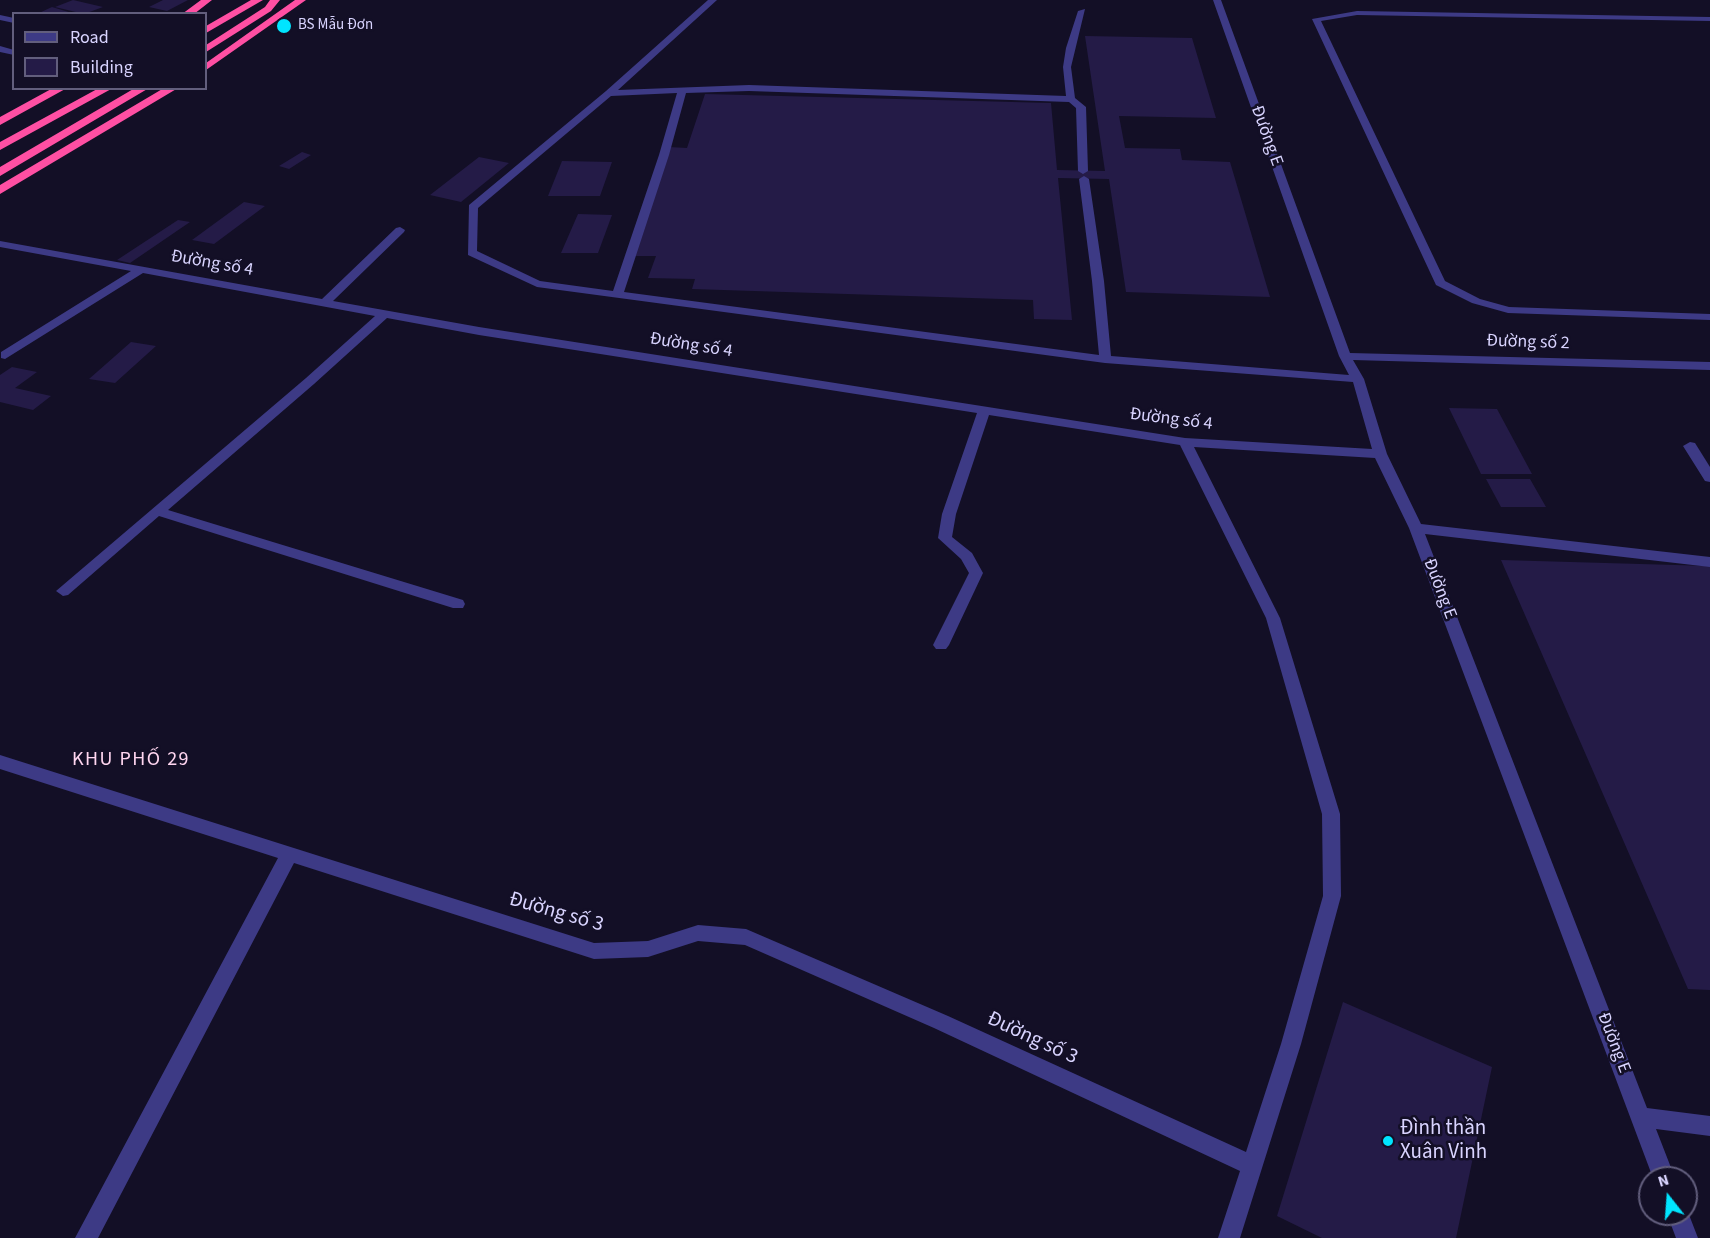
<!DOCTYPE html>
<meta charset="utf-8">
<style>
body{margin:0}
#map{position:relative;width:1710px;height:1238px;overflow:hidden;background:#130f26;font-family:"Source Sans 3",sans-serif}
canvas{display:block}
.legend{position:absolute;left:12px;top:12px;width:195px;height:78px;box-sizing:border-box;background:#130f26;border:2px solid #625e7d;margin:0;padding:8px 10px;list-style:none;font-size:18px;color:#d9d4ff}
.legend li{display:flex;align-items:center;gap:12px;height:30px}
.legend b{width:30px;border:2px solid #625e7d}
.north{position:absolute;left:1638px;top:1166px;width:60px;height:60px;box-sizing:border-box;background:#130f26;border:2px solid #625e7d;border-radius:50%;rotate:343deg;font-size:16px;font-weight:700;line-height:24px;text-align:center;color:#d9d4ff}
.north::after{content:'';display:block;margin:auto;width:21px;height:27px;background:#00e5ff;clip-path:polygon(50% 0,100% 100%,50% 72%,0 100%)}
</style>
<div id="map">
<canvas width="1710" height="1238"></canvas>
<ul class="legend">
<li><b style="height:8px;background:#3d3a85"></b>Road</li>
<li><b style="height:16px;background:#241b47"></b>Building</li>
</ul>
<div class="north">N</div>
</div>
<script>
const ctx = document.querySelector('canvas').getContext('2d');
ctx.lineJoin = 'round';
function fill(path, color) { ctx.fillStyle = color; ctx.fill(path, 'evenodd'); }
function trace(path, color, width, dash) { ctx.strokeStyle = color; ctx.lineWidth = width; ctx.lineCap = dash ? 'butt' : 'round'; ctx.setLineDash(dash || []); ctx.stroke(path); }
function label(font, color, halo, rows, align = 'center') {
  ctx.font = font + ' "Source Sans 3",sans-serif'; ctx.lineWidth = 5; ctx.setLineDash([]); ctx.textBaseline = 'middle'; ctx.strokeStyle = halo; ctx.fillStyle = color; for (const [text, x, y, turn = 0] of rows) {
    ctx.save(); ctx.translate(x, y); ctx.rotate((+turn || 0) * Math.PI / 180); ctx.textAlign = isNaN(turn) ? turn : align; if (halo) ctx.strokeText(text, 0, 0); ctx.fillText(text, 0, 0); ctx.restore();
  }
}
const building = new Path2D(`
 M73 0 103 7 84 14 55 7Z
 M163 0H188L167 11 149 7Z
 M52 7 72 13V14L39 13Z
 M1085 36 1192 38 1216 118 1119 116 1125 148 1180 149 1182 160 1230 162 1270 297 1126 292 1109 179 1058 178 1072 320 1034 319 1033 300 692 289 695 279 648 278 656 256H631L669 147 687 148 705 94 1051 103 1057 170 1105 171Z
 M302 152 311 155 289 169 279 166Z
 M479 157 509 163 461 202 430 195Z
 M562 161 612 162 600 196H548Z
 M244 202 265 206 214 244 192 240Z
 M578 214 612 215 598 253H561Z
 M178 220 190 222 130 263 117 260Z
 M131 342 156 346 115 383 89 379Z
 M12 367 37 372 15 388 51 396 33 410 0 402V375Z
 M1449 408 1497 409 1532 474H1481Z
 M1486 479H1530L1546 507H1501Z
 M1501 560 1710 566V990L1688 989Z
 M1343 1002 1492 1067 1456 1238H1322L1277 1216Z`);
const minor = new Path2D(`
 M708 0H717L618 90 749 85 1066 96 1063 67 1066 48 1078 11 1085 9 1071 67 1075 98 1086 107 1088 171 1083 174 1078 171 1076 108 1069 102 749 91 686 93 669 155 624 292 1099 355 1092 281 1079 179 1084 176 1089 179 1104 281 1111 356 1349 375 1339 356 1213 0H1221L1350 353 1710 362V370L1353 360 1364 379 1387 454 1421 524 1710 557V567L1425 534 1647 1108 1710 1116V1136L1656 1129 1675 1178H1653L1409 528 1375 458 1194 447 1280 618 1340 814 1341 896 1301 1044 1240 1238H1218L1240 1171 934 1028 745 945 698 941 648 957 594 959 294 863 98 1238H75L278 858 0 769V755L594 943 648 941 698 925 746 929 948 1016 1246 1152 1281 1044 1323 896 1322 814 1266 618 1180 445 989 415 956 514 952 537 972 553 983 573 949 645 946 649H936L933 645 969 573 961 559 938 538 942 514 977 413 479 335 387 318 314 384 168 510 463 600 465 604 463 608H453L159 516 68 595 63 596 56 591 306 378 375 316 143 273 5 359 1 358V352L131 271 0 247V241L322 299 396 228 400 227 405 230 404 232 333 301 479 327 1185 438 1372 449 1353 382 1105 363 537 287 468 255 469 205 606 91ZM677 93 659 155 613 291 540 281 477 251 478 208 611 96Z
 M1357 11 1710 17V21L1357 15 1321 21 1445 281 1480 299 1509 307 1710 314V320L1508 313 1472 303 1436 285 1312 19Z
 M0 15 14 18V23L0 20Z
 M0 46 14 50V55L0 52Z
 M1690 442 1695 443 1710 467V482L1705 481 1683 446Z
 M1686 1207 1698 1238H1676L1667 1214H1686Z`);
const highway = new Path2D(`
 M201 0H212L194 14H182Z
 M251 0H263L206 33V26Z
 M270 0H280L271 11 206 52V45L265 7Z
 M295 0H306L206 70V63Z
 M53 88H67L0 125V117Z
 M99 88H113L0 150V142Z
 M135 88H149L0 176V167Z
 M164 88H178L0 194V185Z`);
const markers = [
 [284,26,8,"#00e5ff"],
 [1388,1141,6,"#00e5ff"]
];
const farPoinames = [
 ["BS Mẫu Đơn",298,26]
];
const streetNames = [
 ["Đường E",1266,136,70],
 ["Đường số 4",212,264,10],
 ["Đường số 2",1528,343,2],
 ["Đường số 4",691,346,9],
 ["Đường số 4",1171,420,7],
 ["Đường E",1439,589,69],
 ["Đường E",1613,1043,69]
];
const neighbourhoodNames = [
 ["KHU PHỐ 29",131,761]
];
const nearStreetnames = [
 ["Đường số 3",556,913,16],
 ["Đường số 3",1032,1039,25]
];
const nearPoinames = [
 ["Đình thần",1400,1129],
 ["Xuân Vinh",1400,1153]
];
fill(building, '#241b47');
fill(minor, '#3d3a85');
fill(highway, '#ff4fa3');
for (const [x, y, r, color] of markers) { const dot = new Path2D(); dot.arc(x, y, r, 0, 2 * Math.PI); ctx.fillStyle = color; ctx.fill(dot); trace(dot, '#130f26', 2); }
label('15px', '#d9d4ff', '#130f26', farPoinames, 'left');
label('18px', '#d9d4ff', '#130f26', streetNames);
ctx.letterSpacing = '1.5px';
label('20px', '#ffd6f0', '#130f26', neighbourhoodNames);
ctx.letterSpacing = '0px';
label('21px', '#d9d4ff', '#130f26', nearStreetnames);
label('21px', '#d9d4ff', '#130f26', nearPoinames, 'left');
</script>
